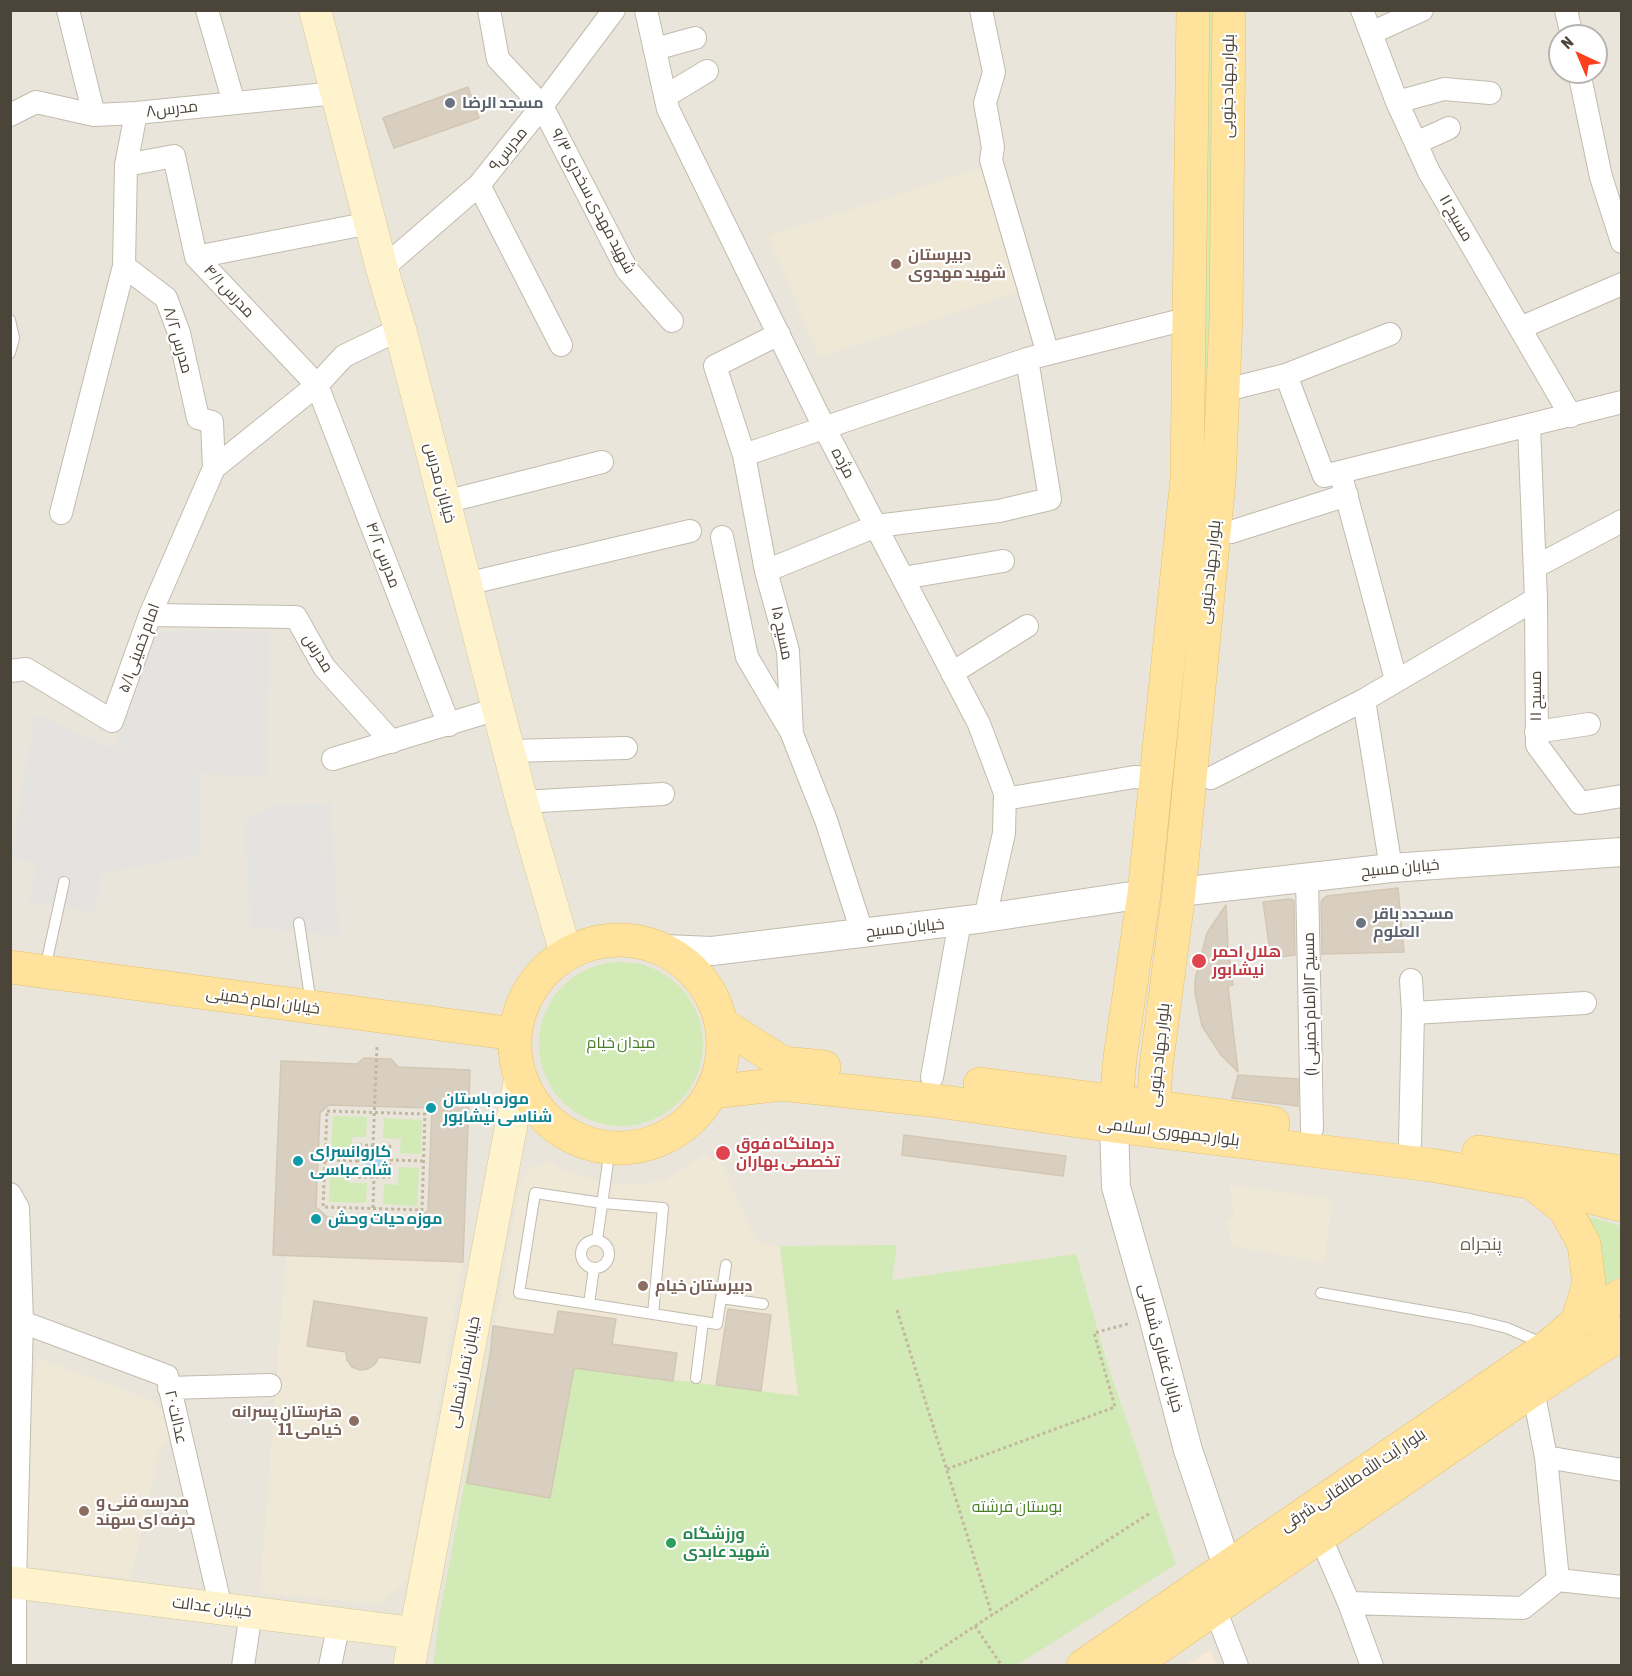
<!DOCTYPE html>
<meta charset="utf-8">
<style>
body{margin:0}
#map{position:relative;width:1632px;height:1676px;overflow:hidden;background:#f6f3ec;font-family:"Asap Condensed",sans-serif}
canvas{display:block}
.frame{position:absolute;inset:0;border:12px solid #4b4439;pointer-events:none}
.north{position:absolute;left:1548px;top:24px;width:60px;height:60px;box-sizing:border-box;background:#fff;border:2px solid #b7b4b0;border-radius:50%;rotate:316deg;font-size:16px;font-weight:700;line-height:24px;text-align:center;color:#4b4439}
.north::after{content:'';display:block;margin:auto;width:21px;height:27px;background:#fc3f1d;clip-path:polygon(50% 0,100% 100%,50% 72%,0 100%)}
</style>
<div id="map">
<canvas width="1632" height="1676"></canvas>
<div class="frame"></div>
<div class="north">N</div>
</div>
<script>
const ctx = document.querySelector('canvas').getContext('2d');
ctx.lineJoin = 'round';
function fill(path, color) { ctx.fillStyle = color; ctx.fill(path, 'evenodd'); }
function trace(path, color, width, dash) { ctx.strokeStyle = color; ctx.lineWidth = width; ctx.lineCap = dash ? 'butt' : 'round'; ctx.setLineDash(dash || []); ctx.stroke(path); }
function label(font, color, halo, rows, align = 'center') {
  ctx.font = font + ' "Asap Condensed",Cairo,sans-serif'; ctx.lineWidth = 4.5; ctx.setLineDash([]); ctx.textBaseline = 'middle'; ctx.strokeStyle = halo; ctx.fillStyle = color; for (const [text, x, y, turn = 0] of rows) {
    ctx.save(); ctx.translate(x, y); ctx.rotate((+turn || 0) * Math.PI / 180); ctx.textAlign = isNaN(turn) ? turn : align; if (halo) ctx.strokeText(text, 0, 0); ctx.fillText(text, 0, 0); ctx.restore();
  }
}
const residential = new Path2D(`
 M11 11H1621V1665H11ZM1560 36H1596V72H1560Z`);
const commercial = new Path2D(`
 M1210 1650 1216 1665H1187Z`);
const education = new Path2D(`
 M987 166 1018 292 819 357 768 236Z
 M705 1154 712 1162 719 1158 757 1242 780 1246 799 1396 489 1356 521 1179 537 1163 540 1166 547 1160 560 1168 599 1182 619 1184H644L665 1180Z
 M1229 1185 1333 1199 1324 1263 1232 1246 1226 1219 1235 1217Z
 M286 1255 463 1262 408 1580 380 1604 260 1593Z
 M38 1358 151 1400 168 1414 171 1438 159 1450 131 1578 22 1566 23 1457Z`);
const green = new Path2D(`
 M1215 10 1212 303 1204 441 1206 11Z
 M539 1044a82 82 0 1 1 164 0a82 82 0 1 1-164 0Z
 M333 1116 367 1117 366 1137H352V1155L331 1154Z
 M384 1118 422 1120 421 1154 400 1153 401 1139 383 1138Z
 M399 1167 419 1168 417 1206 383 1204 384 1184 398 1185Z
 M330 1168 350 1169 349 1183H367L366 1203 329 1202Z
 M1583 1215 1621 1226V1275L1600 1288Z
 M897 1245 892 1280 1076 1254 1107 1363 1176 1564 1017 1665 433 1666 439 1618 489 1356 798 1396 780 1246Z`);
const parking = new Path2D(`
 M156 631H270L267 777 200 774V855L102 873 95 912 29 902 36 863 11 857 35 714 115 749Z
 M331 803 339 936 251 927 244 822 271 806Z`);
const water = new Path2D(`
 M365 1162a10 10 0 1 1 20 0a10 10 0 1 1-20 0Z`);
const building = new Path2D(`
 M468 87 479 118 394 148 383 118Z
 M1398 888 1404 952 1322 954 1321 902 1323 899 1327 896Z
 M1290 899 1294 901 1295 955 1271 958 1263 902Z
 M1226 905 1228 948 1233 985 1228 986 1238 1072 1221 1055 1202 1026 1195 993V980L1207 933Z
 M364 1058 391 1059 398 1067 470 1070 463 1262 273 1255 281 1061 357 1064ZM329 1105 432 1108 428 1210 419 1219 327 1217 316 1207 320 1113Z
 M1238 1075 1298 1079V1106L1232 1098Z
 M904 1135 1066 1156 1063 1176 902 1155Z
 M314 1301 427 1318 420 1363 379 1357 375 1364 368 1369 360 1370 352 1367 347 1360 346 1352 307 1346Z
 M728 1309 771 1315 761 1391 716 1385Z
 M558 1311 616 1319 612 1344 677 1353 673 1381 574 1368 550 1498 467 1483 490 1356 493 1326 554 1335Z`);
const path = new Path2D(`
 M327 1111 425 1114 422 1210 323 1207Z
 M359 1145 390 1146 389 1177H358Z
 M373 1146 377 1046
 M325 1160 359 1161
 M390 1160 424 1161
 M373 1208 374 1177
 M897 1310 992 1615
 M947 1469 1115 1407 1094 1333 1131 1323
 M975 1626 1150 1513
 M915 1666 975 1626 1002 1666`);
const service = new Path2D(`
 M10 320 14 338 10 353
 M299 923 311 1004
 M45 969 64 882
 M597 1240 610 1148
 M581 1254a14 14 0 1 1 28 0a14 14 0 1 1-28 0Z
 M594 1268 589 1304 717 1324 721 1298 763 1304
 M1321 1293 1470 1319 1507 1328 1542 1343
 M721 1298 726 1265
 M589 1304 519 1293 535 1193 602 1203 663 1208 653 1314
 M696 1378 703 1322`);
const minor = new Path2D(`
 M68 10 94 115
 M207 10 234 103
 M489 10 498 59 542 106 627 270 672 321
 M646 10 668 109 824 427 979 724 1005 793 1004 833 985 918
 M981 10 994 72 985 103 993 147 991 160 1048 354
 M1362 10 1397 102 1429 172 1571 416
 M1566 10 1572 36
 M1371 33 1422 10
 M655 49 695 38
 M1579 72 1601 177 1622 242
 M666 96 707 71
 M1397 102 1444 89 1490 93
 M10 115 36 102 94 115 136 113 336 93
 M1416 143 1449 128
 M126 165 174 156 196 257 317 385 449 725
 M479 185 561 345
 M196 257 370 223
 M382 269 479 185 542 106 614 10
 M1520 328 1622 284
 M779 334 715 366 744 455 766 571 788 651 792 734 826 820 862 932
 M1390 334 1286 375 1324 476 1622 402
 M1238 387 1286 375
 M1529 426 1536 599 1537 745 1580 803 1622 796
 M744 455 1027 359 1190 318
 M214 468 317 385 344 356 400 329
 M1340 472 1396 680
 M445 502 602 462
 M61 513 124 266
 M1231 532 1347 495
 M722 537 747 657 790 730
 M1535 567 1622 521
 M766 571 876 526 999 511 1050 499 1027 359
 M903 578 1003 561
 M466 584 690 531
 M150 615 296 617 324 667 392 742
 M10 671 26 669 112 721 150 615 214 468 212 422 198 418 179 333 166 298 124 266 126 165 136 113
 M952 673 1027 626
 M1364 700 1391 868
 M1536 732 1589 724
 M510 751 626 748
 M333 759 497 709
 M1211 778 1364 700 1536 599
 M1005 799 1134 777 1156 778
 M522 802 663 794
 M1307 878 1312 1129
 M1413 1013 1585 1003
 M932 1077 960 921
 M1410 1143 1413 1013 1411 980
 M10 1194 18 1208 22 1322 15 1582V1666
 M10 1320 22 1322 167 1376 221 1608
 M169 1388 270 1385
 M1533 1390 1546 1457 1558 1580
 M1546 1457 1622 1470
 M1320 1536 1349 1603 1372 1666
 M1558 1580 1622 1587
 M1349 1603 1523 1608 1558 1580
 M1215 1609 1237 1666
 M243 1666 251 1612
 M330 1666 339 1623`);
const tertiary = new Path2D(`
 M1179 892 1391 868 1622 852
 M665 949 712 951 985 918 1144 894
 M1114 1126 1116 1187 1153 1317 1188 1450 1227 1566`);
const secondary = new Path2D(`
 M315 10 382 269 400 329 522 802 566 954
 M10 1582 414 1633
 M409 1666 520 1079`);
const primary = new Path2D(`
 M515 1044a104 104 0 1 1 208 0a104 104 0 1 1-208 0Z
 M10 967 515 1034
 M723 1025 783 1063 824 1067
 M980 1084C1078 1097 1176 1109 1273 1123
 M713 1092 781 1084 931 1100 1114 1126 1431 1165 1534 1183 1622 1205
 M1114 1126 1120 1058 1144 894 1187 479 1193 10
 M1152 1130 1156 1067 1179 892 1219 481 1226 319 1229 10
 M1479 1152 1622 1172
 M1535 1185 1565 1209 1584 1244 1589 1284 1577 1322
 M1083 1666 1549 1346 1577 1322 1622 1295
 M1131 1666 1533 1390 1622 1333`);
const markers = [
 [450,103,6,"#6b7280"],
 [896,264,6,"#8d6e63"],
 [1361,923,6,"#6b7280"],
 [1199,961,8,"#e0444e"],
 [431,1108,6,"#0f9aa8"],
 [723,1153,8,"#e0444e"],
 [298,1161,6,"#0f9aa8"],
 [316,1219,6,"#0f9aa8"],
 [643,1286,6,"#8d6e63"],
 [354,1421,6,"#8d6e63"],
 [84,1511,6,"#8d6e63"],
 [671,1543,6,"#2e9e5b"]
];
const streetNames = [
 ["بلوار جهاد جنوبی",1228,86,-89],
 ["مدرس۸",172,109,-6],
 ["مدرس۹",508,149,-51],
 ["شهید مهدی سخدری ۹/۳",593,201,62],
 ["مسیح ۱۱",1456,218,60],
 ["مدرس ۴/۱",229,291,47],
 ["مدرس ۸/۲",178,340,74],
 ["مژده",843,463,62],
 ["خیابان مدرس",440,483,75],
 ["مدرس ۴/۲",383,555,69],
 ["بلوار جهاد جنوبی",1210,572,-84],
 ["مسیح ۱۵",782,633,78],
 ["امام خمینی۵/۱",139,648,-70],
 ["مدرس",318,653,58],
 ["مسیح ۱۱",1536,696,-90],
 ["خیابان مسیح",1400,868,-5],
 ["خیابان مسیح",905,928,-6],
 ["خیابان امام خمینی",263,1001,8],
 ["مسیح ۱۲(امام خمینی ۱)",1310,1004,-91],
 ["بلوار جهاد جنوبی",1159,1055,-84],
 ["بلوار جمهوری اسلامی",1169,1132,7],
 ["خیابان غفاری شمالی",1161,1348,75],
 ["خیابان تمار شمالی",464,1372,-79],
 ["عدالت ۲۰",176,1417,77],
 ["بلوار آیت الله طالقانی شرقی",1353,1480,-34],
 ["خیابان عدالت",212,1607,7]
];
const worshipNames = [
 ["مسجد الرضا",462,103],
 ["مسجدد باقر",1373,914],
 ["العلوم",1373,932]
];
const educationNames = [
 ["دبیرستان",908,255],
 ["شهید مهدوی",908,273],
 ["دبیرستان خیام",655,1286],
 ["هنرستان پسرانه",342,1412,"right"],
 ["خیامی 11",342,1430,"right"],
 ["مدرسه فنی و",96,1502],
 ["حرفه ای سهند",96,1520]
];
const healthNames = [
 ["هلال احمر",1212,952],
 ["نیشابور",1212,970],
 ["درمانگاه فوق",736,1144],
 ["تخصصی بهاران",736,1162]
];
const parkNames = [
 ["میدان خیام",621,1043],
 ["بوستان فرشته",1017,1507]
];
const cultureNames = [
 ["موزه باستان",443,1099],
 ["شناسی نیشابور",443,1117],
 ["کاروانسرای",310,1152],
 ["شاه عباسی",310,1170],
 ["موزه حیات وحش",328,1219]
];
const leisureNames = [
 ["ورزشگاه",683,1534],
 ["شهید عابدی",683,1552]
];
const neighbourhoodNames = [
 ["پنجراه",1481,1244]
];
fill(residential, '#eae5da');
fill(commercial, '#f7ead8');
fill(education, '#efe8d6');
fill(green, '#d2eab5');
fill(parking, '#e5e3e0');
fill(water, '#a9d4f2');
fill(building, '#d8cfc1');
trace(building, '#d3c7b4', 1.5);
trace(service, '#c2bbae', 12);
trace(minor, '#c2bbae', 24);
trace(tertiary, '#c2bbae', 30);
trace(secondary, '#d6c79b', 33);
trace(primary, '#e6c16a', 34);
trace(path, '#c4b79f', 3, [3, 3]);
trace(service, '#fff', 10);
trace(minor, '#fff', 22);
trace(tertiary, '#fff', 28);
trace(secondary, '#fff3cd', 32);
trace(primary, '#ffe39c', 33);
for (const [x, y, r, color] of markers) { const dot = new Path2D(); dot.arc(x, y, r, 0, 2 * Math.PI); ctx.fillStyle = color; ctx.fill(dot); trace(dot, '#fff', 2); }
label('16px', '#4b4439', '#fff', streetNames);
label('bold 16px', '#5b616d', '#fff', worshipNames, 'left');
label('bold 16px', '#785e54', '#fff', educationNames, 'left');
label('bold 16px', '#be3a42', '#fff', healthNames, 'left');
label('16px', '#4a7f2a', '#fff', parkNames);
label('bold 16px', '#0d838f', '#fff', cultureNames, 'left');
label('bold 16px', '#27864d', '#fff', leisureNames, 'left');
label('18px', '#6e6250', '#fff', neighbourhoodNames);
</script>
